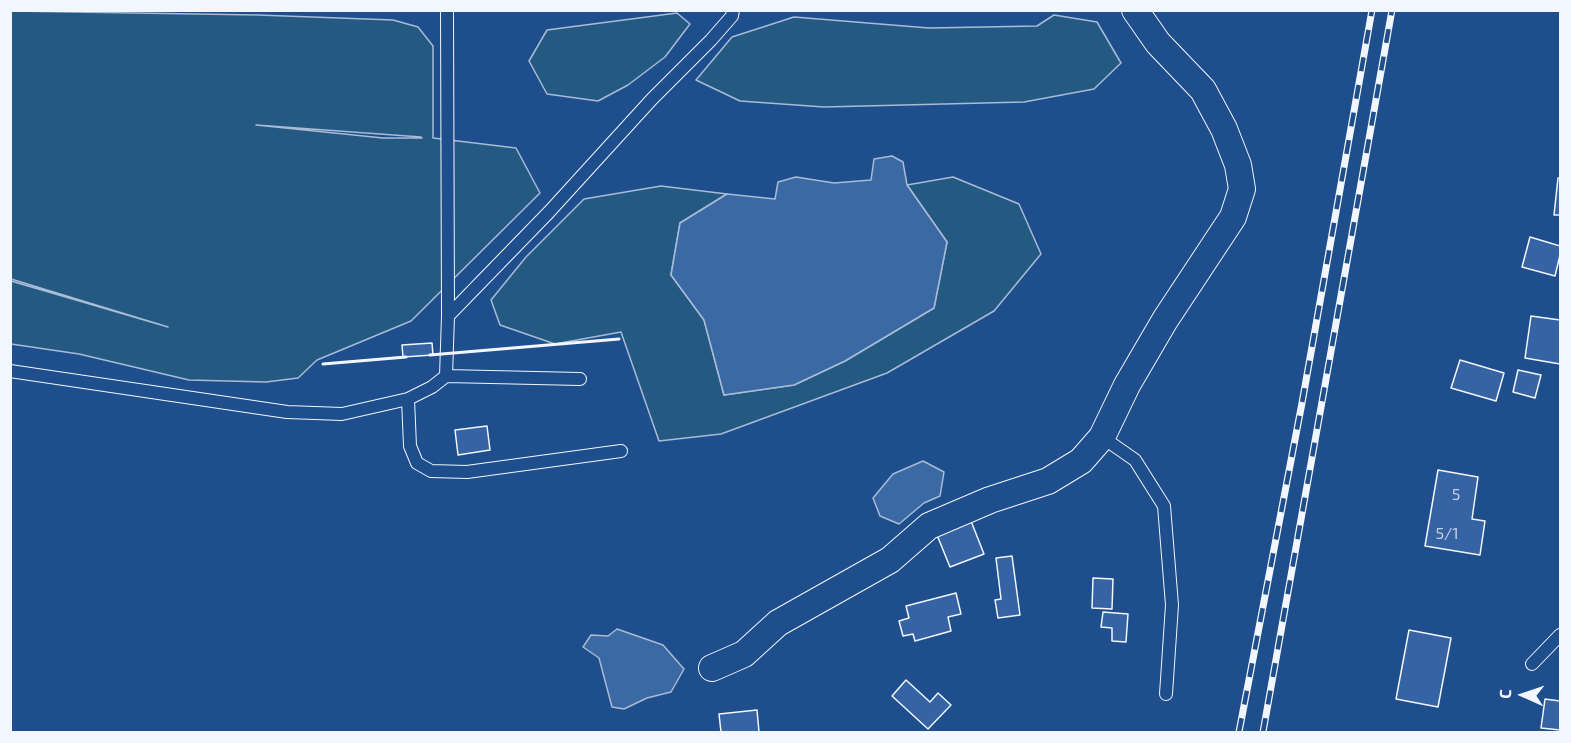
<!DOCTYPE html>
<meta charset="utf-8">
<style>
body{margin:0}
#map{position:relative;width:1571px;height:743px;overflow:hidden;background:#1f4e8c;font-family:"Exo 2",sans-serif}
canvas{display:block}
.frame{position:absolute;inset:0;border:12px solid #f2f6ff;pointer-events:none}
.north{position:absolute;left:1493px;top:665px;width:60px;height:60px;-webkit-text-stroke:4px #1f4e8c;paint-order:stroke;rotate:273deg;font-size:16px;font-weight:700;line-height:24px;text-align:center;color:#f2f6ff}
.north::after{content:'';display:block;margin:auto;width:21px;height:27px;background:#f2f6ff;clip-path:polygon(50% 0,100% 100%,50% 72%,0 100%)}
</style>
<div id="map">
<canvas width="1571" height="743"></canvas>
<div class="frame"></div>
<div class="north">С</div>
</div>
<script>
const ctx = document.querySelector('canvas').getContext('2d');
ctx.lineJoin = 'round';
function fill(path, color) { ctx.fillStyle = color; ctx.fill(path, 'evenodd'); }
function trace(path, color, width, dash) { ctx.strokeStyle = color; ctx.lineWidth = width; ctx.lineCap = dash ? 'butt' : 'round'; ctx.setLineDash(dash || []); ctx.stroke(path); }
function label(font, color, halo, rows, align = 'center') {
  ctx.font = font + ' "Exo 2",sans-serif'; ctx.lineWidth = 4.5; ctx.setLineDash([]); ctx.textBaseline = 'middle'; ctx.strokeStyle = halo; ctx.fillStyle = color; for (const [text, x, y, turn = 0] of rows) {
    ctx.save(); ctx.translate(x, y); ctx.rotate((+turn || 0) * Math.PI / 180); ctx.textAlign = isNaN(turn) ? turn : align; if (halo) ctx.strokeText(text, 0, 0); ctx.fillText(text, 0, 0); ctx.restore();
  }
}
const green = new Path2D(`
 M11 11 258 15 393 20 418 27 433 46V138L516 148 540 193 411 321 317 360 298 378 266 382 189 380 79 354 11 344V281L168 327 11 279ZM256 125 421 137 422 138H383Z
 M677 13 690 24 665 57 628 85 598 101 547 94 529 61 547 30Z
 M1054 15 1097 22 1121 63 1094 89 1024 102 824 107 740 101 696 80 732 37 794 17 929 28 1037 26Z
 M953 177 1019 204 1041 254 994 311 887 373 721 434 659 441 621 332 555 344 500 325 491 300 526 257 584 199 661 186 727 194 680 223 671 275 704 320 724 395 794 385 845 361 934 308 947 242 907 185Z`);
const water = new Path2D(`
 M892 156 903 162 907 185 947 242 934 308 845 361 794 385 724 395 704 320 671 275 680 223 727 194 775 199 778 182 796 177 834 183 871 180 874 159Z
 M923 461 944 472 940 496 924 503 899 524 880 516 873 498 893 474Z
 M617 629 663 645 684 669 671 692 647 698 624 709 612 707 599 658 583 647 591 635 608 636Z`);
const building = new Path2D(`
 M1558 178H1560V215H1554Z
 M1530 237 1560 246V255L1555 276 1522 267Z
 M1531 316 1560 320V364L1525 358Z
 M432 343 433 355 403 357 402 345Z
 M1460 360 1504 373 1496 401 1451 388Z
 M1518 370 1541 375 1535 398 1513 392Z
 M487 426 490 450 458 455 455 430Z
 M1438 470 1478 477 1472 519 1485 521 1480 555 1425 546Z
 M971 521 984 554 950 567 937 535Z
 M1012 556 1020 615 998 618 995 600 1001 599 996 558Z
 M1093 578 1113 579 1112 609 1092 608Z
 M956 593 961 614 948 617 951 631 915 641 913 634 903 636 899 621 909 618 906 606Z
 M1103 612 1128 614 1126 642 1112 641V628L1101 627Z
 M1409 630 1451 638 1438 707 1396 699Z
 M906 680 930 702 938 693 951 705 928 729 892 696Z
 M1545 699 1560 701V730L1541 728Z
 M757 710 759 732H721L719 714Z`);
const lane = new Path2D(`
 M447 10 448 316
 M10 371 287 412 342 414 408 399 432 387 446 376 580 379
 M446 376 448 316 549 212 652 99 711 40 732 16 733 10
 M408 399 410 446 417 463 431 471 467 472 621 451
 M1102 437 1135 460 1164 506 1172 605 1166 694
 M1532 664 1560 635`);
const street = new Path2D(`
 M712 668 744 654 778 623 890 560 929 526 990 500 1048 481 1081 461 1102 437 1127 385 1165 320 1233 217 1242 189 1238 165 1224 129 1203 90 1158 43 1135 10`);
const rail = new Path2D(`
 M1239 732 1302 403 1372 10
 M1263 732 1392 10`);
const wall = new Path2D(`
 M430 355 619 339
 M323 364 406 357`);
const numberNames = [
 ["5",1456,495],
 ["5/1",1447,534]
];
fill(green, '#245a82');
trace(green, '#a8bbd7', 1.5);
fill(water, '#3b69a3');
trace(water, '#a8bbd7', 1.5);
fill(building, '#3563a3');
trace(building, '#f2f6ff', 1.5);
trace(lane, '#f2f6ff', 14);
trace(street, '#f2f6ff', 28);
trace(lane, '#1f4e8c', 12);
trace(street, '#1f4e8c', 26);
trace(rail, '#f2f6ff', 7);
trace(rail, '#1f4e8c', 4.5, [14]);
trace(wall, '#f2f6ff', 3);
label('16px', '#c3d1e8', null, numberNames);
</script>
